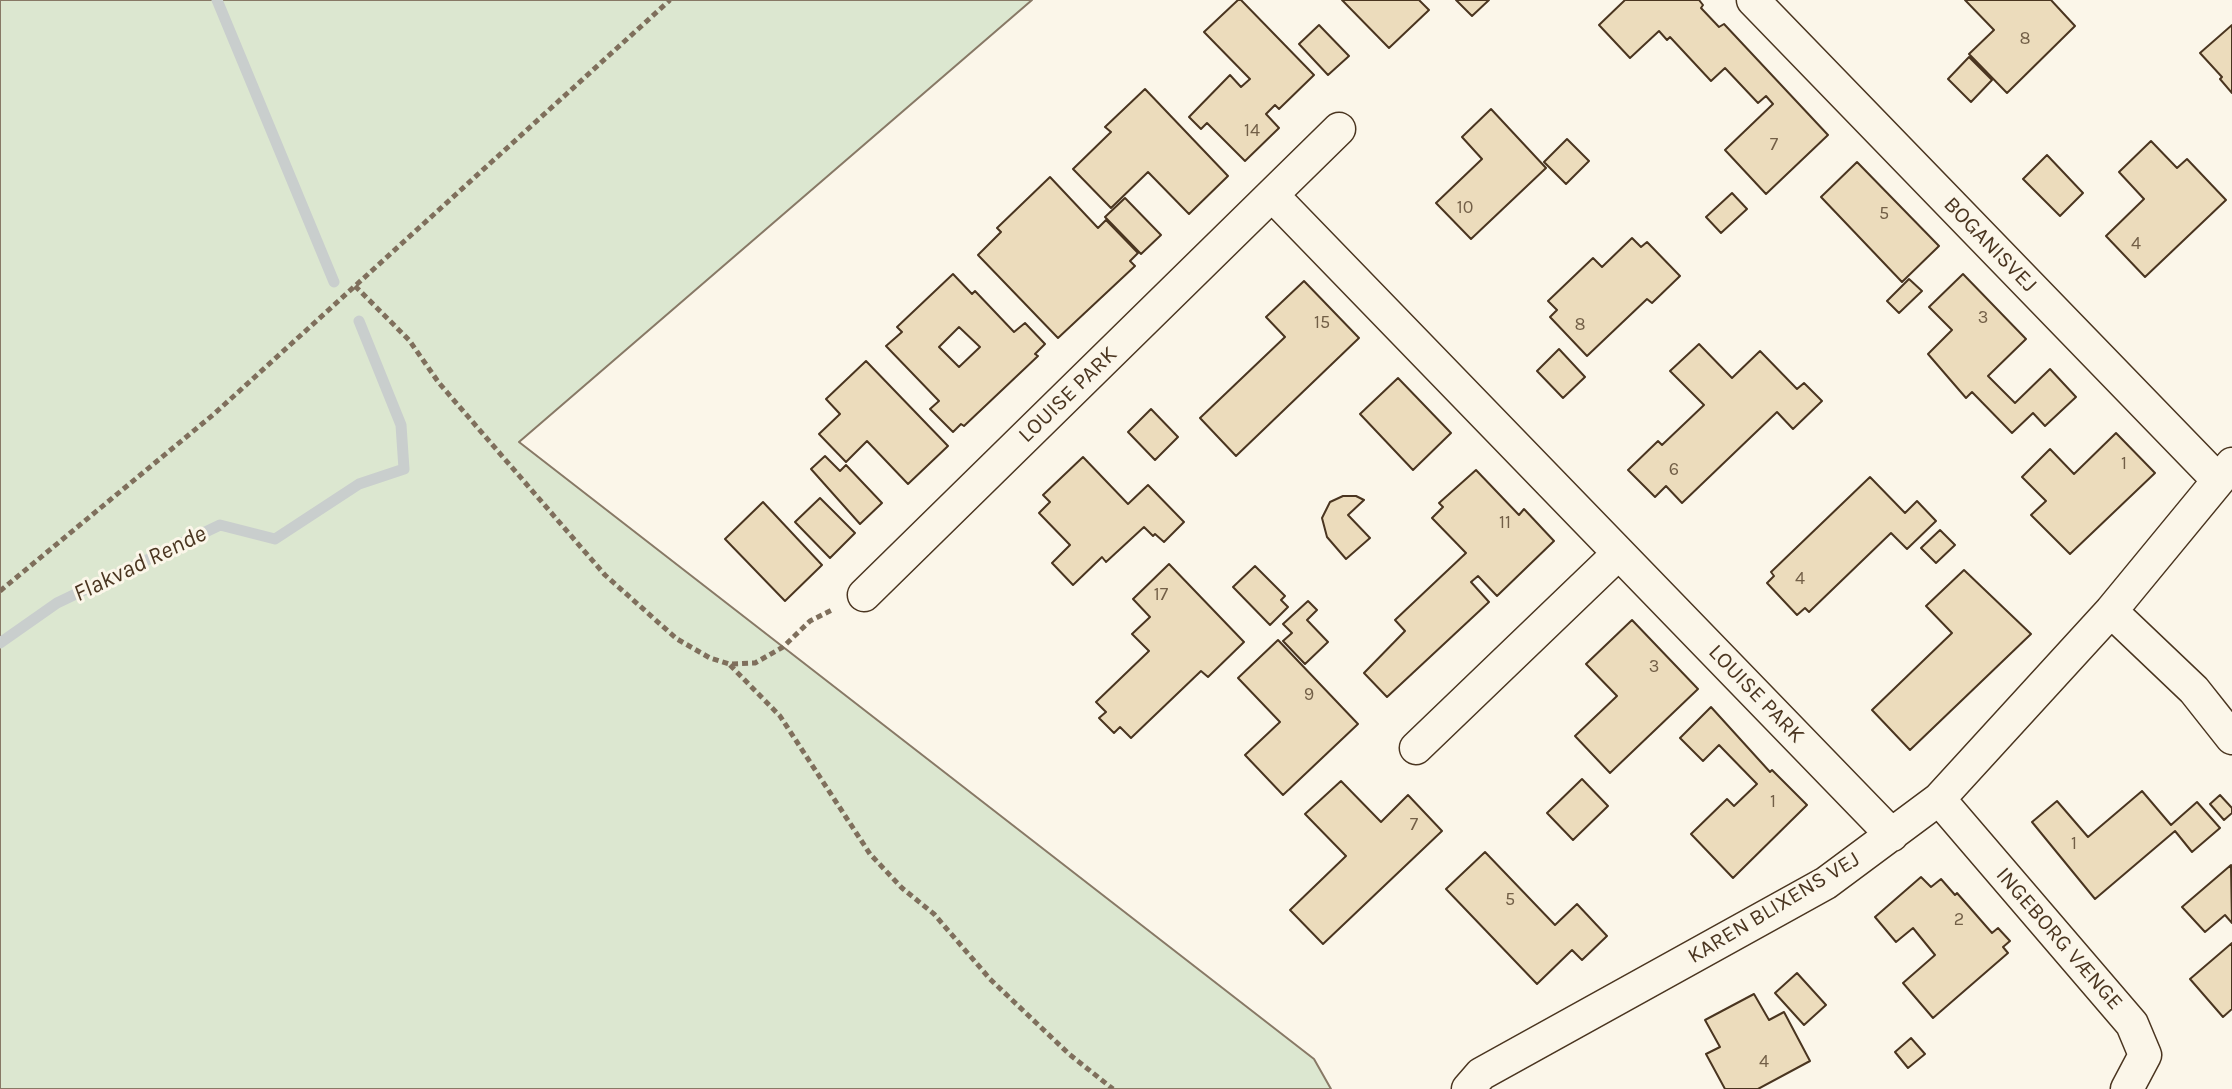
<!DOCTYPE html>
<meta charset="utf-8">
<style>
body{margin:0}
canvas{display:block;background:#fbf6e9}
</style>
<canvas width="2232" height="1089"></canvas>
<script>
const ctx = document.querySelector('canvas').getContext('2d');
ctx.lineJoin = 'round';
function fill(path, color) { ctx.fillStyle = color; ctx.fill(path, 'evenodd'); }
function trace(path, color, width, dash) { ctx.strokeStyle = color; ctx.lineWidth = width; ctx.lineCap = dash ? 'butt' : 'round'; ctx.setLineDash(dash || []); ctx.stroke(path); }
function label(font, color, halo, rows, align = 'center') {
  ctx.font = font + ' Karla,sans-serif'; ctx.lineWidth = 6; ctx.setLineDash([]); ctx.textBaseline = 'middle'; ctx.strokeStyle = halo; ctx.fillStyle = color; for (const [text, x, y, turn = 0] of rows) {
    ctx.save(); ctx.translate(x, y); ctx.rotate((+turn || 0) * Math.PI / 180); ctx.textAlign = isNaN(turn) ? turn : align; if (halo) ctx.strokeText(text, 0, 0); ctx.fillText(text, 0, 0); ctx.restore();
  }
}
const green = new Path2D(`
 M0 0H1032L519 442 1314 1059 1331 1089H0Z`);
const stream = new Path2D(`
 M217 0 334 282
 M0 643 57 603 220 525 275 539 359 484 404 469 401 425 359 321`);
const building = new Path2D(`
 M1238 0H1241L1314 75 1279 109 1275 105 1266 114 1279 128 1245 161 1207 123 1201 129 1189 117 1230 75 1241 87 1250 79 1204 32Z
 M1342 0H1419L1429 10 1389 48Z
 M1456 0H1489L1472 16Z
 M1625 0H1699L1703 5 1701 8 1719 27 1724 24 1828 135 1766 194 1725 150 1773 104 1766 96 1758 103 1725 68 1711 81 1670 37 1667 40 1659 31 1630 58 1599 25Z
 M1965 0H2051L2075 26 2007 93 1969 54 1994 30Z
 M1319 25 1349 56 1328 75 1299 44Z
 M2232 25V93L2220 79 2222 77 2200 53Z
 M1969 57 1992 80 1971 102 1948 79Z
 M1145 89 1228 176 1189 214 1148 172 1111 208 1073 169 1111 132 1105 127Z
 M1491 109 1546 168 1471 239 1436 203 1482 159 1462 137Z
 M1567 139 1589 161 1566 184 1544 162Z
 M2151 141 2177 168 2187 159 2226 200 2145 277 2106 236 2144 199 2119 172Z
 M2047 155 2083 193 2060 216 2023 179Z
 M1857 162 1939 246 1902 282 1821 197Z
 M1050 177 1098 228 1106 220 1138 253 1130 261 1135 266 1058 338 978 255 1001 232 997 228Z
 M1732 193 1747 209 1721 233 1706 217Z
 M1125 198 1161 235 1141 254 1105 217Z
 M1632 238 1641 247 1647 242 1680 276 1652 303 1647 299 1587 356 1550 317 1557 310 1548 301 1593 258 1602 267Z
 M953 274 972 294 975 291 1014 332 1025 323 1045 344 1035 354 1038 356 964 426 961 424 953 432 930 409 939 401 886 346 902 332 897 327ZM959 327 980 347 959 367 939 347Z
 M1963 274 2026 339 1988 376 2015 403 2050 369 2076 397 2045 426 2033 413 2012 433 1972 392 1966 398 1928 354 1952 330 1929 307Z
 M1909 279 1922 291 1899 313 1887 301Z
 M1304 281 1359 338 1236 456 1200 418 1285 337 1266 317Z
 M1699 344 1732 378 1760 351 1797 389 1804 383 1822 401 1793 429 1777 412 1682 503 1666 486 1655 497 1628 470 1658 441 1662 445 1704 405 1670 371Z
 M1559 349 1585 377 1563 398 1537 371Z
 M866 361 948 446 908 484 867 441 846 462 819 434 840 414 826 399Z
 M1398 378 1451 433 1413 470 1360 414Z
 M1151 409 1178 437 1155 460 1128 432Z
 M2116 433 2155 473 2070 554 2031 515 2046 501 2022 477 2050 449 2074 474Z
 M825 456 840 471 846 465 882 503 860 524 811 469Z
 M1083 457 1128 504 1148 485 1184 522 1164 542 1155 534 1153 536 1144 527 1106 562 1102 557 1073 585 1052 563 1070 545 1039 513 1050 502 1043 495Z
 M1476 470 1519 515 1524 509 1554 541 1497 596 1478 576 1471 582 1489 602 1387 697 1364 673 1405 631 1395 620 1466 553 1432 518 1443 507 1439 503Z
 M1870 477 1905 513 1917 501 1936 521 1907 549 1891 533 1809 612 1805 608 1797 615 1767 583 1774 576 1771 572Z
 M1343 496H1356L1364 500 1348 515 1370 538 1346 559 1327 537 1322 518 1330 502Z
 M820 498 855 533 830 558 795 522Z
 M763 502 822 565 785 601 725 539Z
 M1940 530 1955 545 1936 563 1921 548Z
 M1169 564 1244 642 1208 677 1201 671 1131 738 1120 727 1114 733 1099 718 1106 712 1096 702 1149 651 1132 634 1150 617 1133 599Z
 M1255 566 1285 596 1281 600 1288 607 1270 625 1233 587Z
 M1964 570 2031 634 1910 750 1872 710 1952 633 1926 606Z
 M1308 601 1317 610 1307 620 1328 642 1305 664 1283 641 1292 633 1283 624Z
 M1632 620 1698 689 1610 773 1575 736 1617 696 1586 664Z
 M1278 640 1358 724 1283 795 1245 755 1280 722 1238 678Z
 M1711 707 1770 772 1772 770 1807 805 1733 878 1691 834 1727 799 1734 806 1757 784 1719 745 1703 761 1680 738Z
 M1582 779 1608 806 1573 840 1547 813Z
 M1341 781 1381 822 1408 795 1442 831 1323 944 1290 910 1346 856 1305 814Z
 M2142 791 2171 825 2197 802 2220 828 2192 852 2175 831 2095 899 2032 822 2057 801 2088 837Z
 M2220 795 2232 808V813L2224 820 2210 804Z
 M1485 852 1555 925 1577 904 1607 936 1582 960 1572 950 1537 984 1446 889Z
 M2231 865 2232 923 2225 915 2205 932 2182 907Z
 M1921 877 1931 887 1941 879 1955 895 1957 893 1992 933 1998 928 2010 941 2003 947 2008 953 1933 1018 1903 983 1935 955 1913 928 1896 942 1875 917Z
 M2232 943V1009L2223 1017 2190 979Z
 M1797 973 1826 1005 1804 1025 1775 993Z
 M1754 994 1769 1020 1784 1012 1810 1061 1758 1089H1725L1706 1054 1720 1047 1705 1020Z
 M1911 1038 1925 1054 1908 1068 1895 1052Z`);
const path = new Path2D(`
 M355 286 409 340 439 383 605 575 677 639 710 658 729 664 755 663 783 647 810 621 834 609
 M0 591 214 414 670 0
 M730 665 780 716 870 854 902 888 934 914 990 979 1069 1054 1113 1089`);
const street = new Path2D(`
 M1753 0 2218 480
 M1272 195 1892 835
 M864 595 1339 129
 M2111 611 2194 690 2232 738
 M1416 748 1619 553
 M1939 799 2132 1024 2145 1055 2127 1089
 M1468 1089 1481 1074 1826 883 1939 799 2111 611 2232 464`);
const numberNames = [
 ["8",2025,39],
 ["14",1252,131],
 ["7",1774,145],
 ["10",1465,208],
 ["5",1884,214],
 ["4",2136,244],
 ["3",1983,318],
 ["15",1322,323],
 ["8",1580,325],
 ["1",2124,464],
 ["6",1674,470],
 ["11",1505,523],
 ["4",1800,579],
 ["17",1161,595],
 ["3",1654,667],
 ["9",1309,695],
 ["1",1773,802],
 ["7",1414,825],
 ["1",2074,844],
 ["5",1510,900],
 ["2",1959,920],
 ["4",1764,1062]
];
const streetNames = [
 ["BOGANISVEJ",1990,245,46],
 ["LOUISE PARK",1068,395,-44],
 ["LOUISE PARK",1756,694,46],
 ["KAREN BLIXENS VEJ",1774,908,-31],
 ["INGEBORG VÆNGE",2059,939,49]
];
const waterNames = [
 ["Flakvad Rende",140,564,-26]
];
fill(green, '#dce7d0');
trace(green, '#887966', 2);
trace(stream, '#c9cecd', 11);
fill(building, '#ecdcbc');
trace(building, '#4a3520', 2);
trace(street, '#4a3520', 35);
trace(path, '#7f6f5c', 5, [6, 4]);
trace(street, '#fbf6e9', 32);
label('18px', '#725f47', null, numberNames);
label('22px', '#4a3520', '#fbf6e9', streetNames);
label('italic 24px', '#4a3520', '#fbf6e9', waterNames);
</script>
